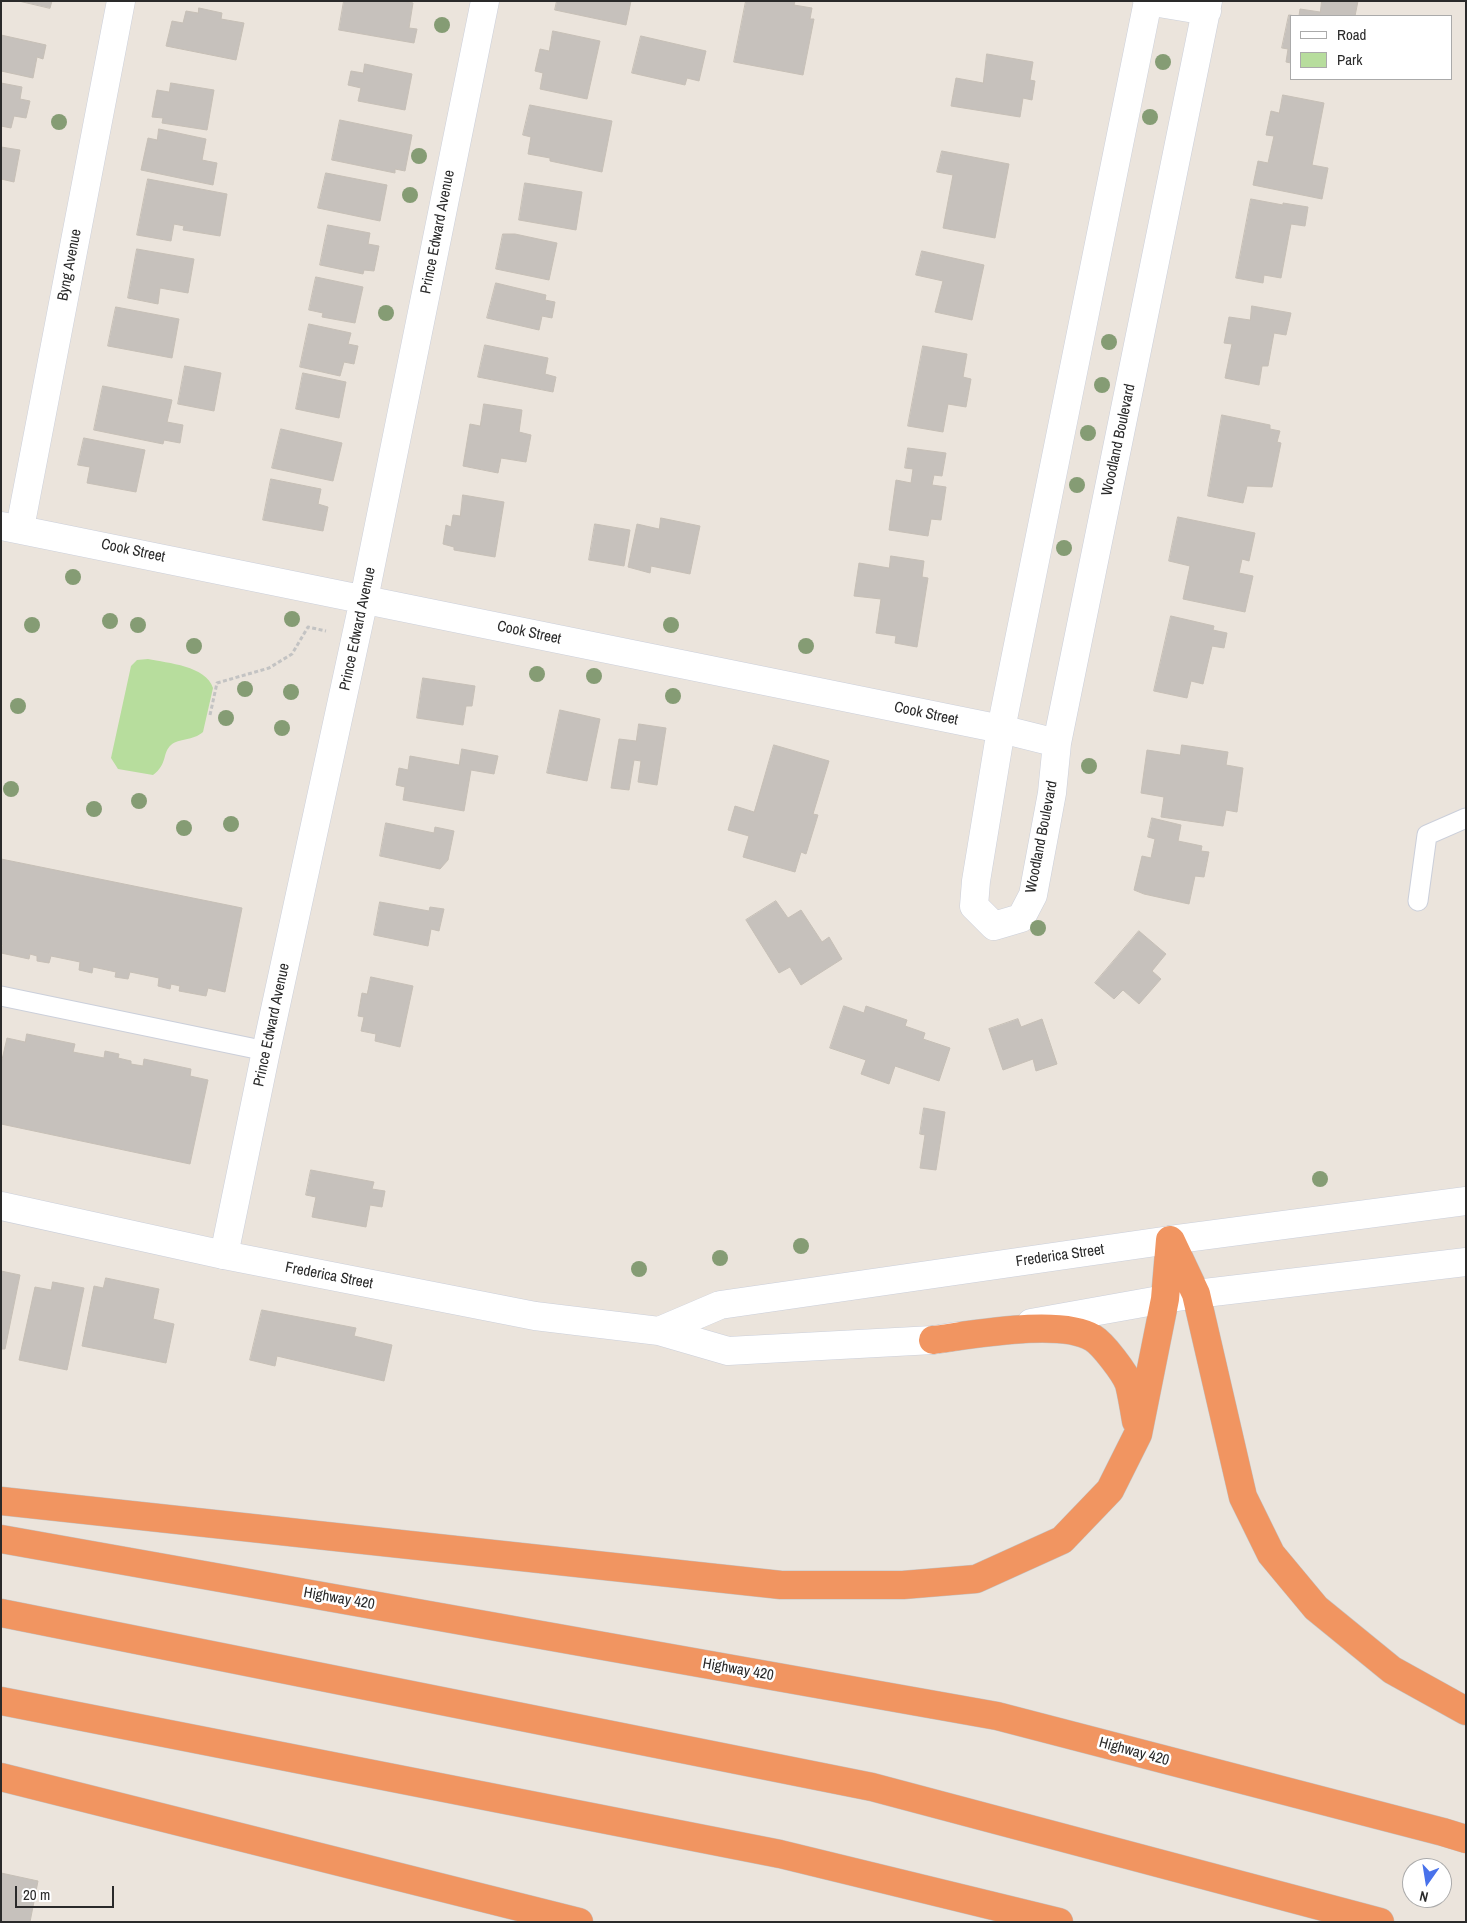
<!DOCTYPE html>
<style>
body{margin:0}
#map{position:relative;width:1467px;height:1923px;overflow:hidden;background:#ebe4dc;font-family:"Archivo Narrow",sans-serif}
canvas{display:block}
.frame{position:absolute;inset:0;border:2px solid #2a2a2a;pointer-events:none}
.legend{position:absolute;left:1290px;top:15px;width:162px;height:65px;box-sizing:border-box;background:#fff;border:1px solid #aaa;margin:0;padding:6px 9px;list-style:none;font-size:15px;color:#2a2a2a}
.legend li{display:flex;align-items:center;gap:10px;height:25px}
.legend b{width:25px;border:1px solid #aaa}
.north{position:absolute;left:1402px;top:1858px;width:50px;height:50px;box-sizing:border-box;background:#fff;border:1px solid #aaa;border-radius:50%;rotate:193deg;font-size:14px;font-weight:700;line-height:20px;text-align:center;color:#2a2a2a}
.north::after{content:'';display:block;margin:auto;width:18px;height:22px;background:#4972eb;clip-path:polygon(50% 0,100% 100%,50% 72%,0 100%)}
.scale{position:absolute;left:15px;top:1886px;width:99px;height:22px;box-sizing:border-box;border:2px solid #2a2a2a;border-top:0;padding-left:6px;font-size:15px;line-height:18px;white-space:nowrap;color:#2a2a2a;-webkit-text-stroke:4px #fff;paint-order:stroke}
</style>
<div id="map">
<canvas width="1467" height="1923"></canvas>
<div class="frame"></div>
<ul class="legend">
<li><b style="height:6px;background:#fff"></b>Road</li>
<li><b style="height:14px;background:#b7dd9d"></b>Park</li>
</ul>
<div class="north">N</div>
<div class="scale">20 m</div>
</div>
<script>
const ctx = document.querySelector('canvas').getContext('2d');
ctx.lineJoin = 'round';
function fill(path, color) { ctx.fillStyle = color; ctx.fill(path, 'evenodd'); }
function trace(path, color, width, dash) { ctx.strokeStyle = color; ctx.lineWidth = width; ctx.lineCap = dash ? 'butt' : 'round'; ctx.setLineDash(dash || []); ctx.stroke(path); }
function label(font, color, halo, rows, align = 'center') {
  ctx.font = font + ' "Archivo Narrow",sans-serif'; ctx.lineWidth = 5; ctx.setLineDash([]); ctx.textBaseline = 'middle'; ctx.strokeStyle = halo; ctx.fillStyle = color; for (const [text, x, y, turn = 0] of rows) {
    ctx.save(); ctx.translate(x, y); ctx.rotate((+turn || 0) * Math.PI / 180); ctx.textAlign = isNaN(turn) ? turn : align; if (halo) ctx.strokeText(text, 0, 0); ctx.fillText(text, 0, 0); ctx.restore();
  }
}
const green = new Path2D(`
 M148 659C168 663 206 666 213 688L203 732C193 741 179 738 171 745 162 753 168 764 153 775L118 769 111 758 131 666 137 660Z`);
const building = new Path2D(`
 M19 1H52L50 8Z
 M344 1H404L413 3 409 28 417 29 414 43 339 30Z
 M557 1H631L626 25 555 10Z
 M746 1H795L794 5 812 8 810 19H814L803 75 734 62Z
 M1322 1H1358L1355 16H1299L1300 9 1320 12Z
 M199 8 222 13 221 19 244 23 236 60 166 46 172 21 183 23 186 11 198 13Z
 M1289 15 1297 16H1291V63L1286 62 1288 49 1282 48Z
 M553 31 600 41 587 99 540 89 543 73 535 71 540 49 549 51Z
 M1 35 46 45 43 59 37 57 33 78 1 71Z
 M641 36 706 51 699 81 687 78 685 85 632 73Z
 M987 54 1033 62 1030 80 1035 81 1032 100 1023 98 1020 117 951 106 956 78 983 83Z
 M365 64 412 74 405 110 358 101 361 88 348 85 351 71 363 73Z
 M1 83 22 87 20 99 30 101 26 118 14 116 11 128 1 126Z
 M171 83 214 90 207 130 162 123 163 118 152 117 157 90 169 92Z
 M1283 95 1324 103 1312 165 1328 168 1322 199 1253 185 1258 161 1268 163 1274 136 1266 135 1271 111 1279 113Z
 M530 105 612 121 602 172 550 161V158L528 154 531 137 523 135Z
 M340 120 412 135 405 171 395 169V173L332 160Z
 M159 129 206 139 202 160 217 163 213 185 141 170 148 138 157 140Z
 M1 147 20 150 14 182 1 179Z
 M942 151 1009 164 995 238 943 228 953 175 937 172Z
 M326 173 387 185 380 221 318 208Z
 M148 179 227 194 220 236 183 230 184 226 174 224 171 241 137 235Z
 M525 183 582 192 576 230 519 220Z
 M1251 199 1283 205V203L1308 207 1305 226 1291 224 1281 278 1264 275 1263 283 1236 278Z
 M328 225 370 233 368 244 379 246 374 271 364 270 363 274 320 265Z
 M503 234H515L557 243 549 280 496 269Z
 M137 249 194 259 188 293 160 288 158 304 128 298Z
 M922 251 984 265 972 320 935 312 943 281 916 275Z
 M316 277 363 287 355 323 322 317 323 313 309 310Z
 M496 283 546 295 545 300 555 302 552 318 542 316 539 330 487 318Z
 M1252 306 1291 313 1286 335 1274 333 1268 366H1262L1259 385 1225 378 1232 344 1224 343 1229 317 1250 320Z
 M116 307 179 319 172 358 108 346Z
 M309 324 351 333 348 344 358 346 354 364 344 362 340 376 300 367Z
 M485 345 548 358 545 374 556 377 553 392 478 377Z
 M923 346 967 354 963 377 971 379 966 407 948 404 943 432 908 426Z
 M185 366 221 373 214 411 178 404Z
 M303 373 346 382 339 418 296 409Z
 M103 386 172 400 167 422 183 425 180 443 164 440 163 444 94 430Z
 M484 404 522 410 519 432 531 435 526 462 501 458 498 473 463 466 470 424 480 426Z
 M1222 415 1270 425V429L1280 431 1277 442 1281 443 1272 487 1247 486 1243 503 1208 496Z
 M281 429 342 443 333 481 272 468Z
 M84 438 145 450 136 492 87 483 90 467 78 465Z
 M908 448 946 453 942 476 934 475 932 485 946 487 941 520 931 519 928 536 889 530 896 480 911 483 913 469 905 468Z
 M271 479 321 489 318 504 328 507 323 531 263 520Z
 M463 495 504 502 495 557 454 550V547L443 544 446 525 451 527 453 515 460 516Z
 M1178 517 1255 533 1249 561 1242 559 1239 573 1253 576 1245 612 1183 599 1190 566 1169 561Z
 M661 518 700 526 690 574 651 566 650 573 628 567 637 524 659 529Z
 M595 524 630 530 624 566 589 560Z
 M891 556 924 561 922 577 928 578 917 647 895 643 896 636 876 633 881 599 854 596 859 563 889 568Z
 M1171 616 1214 626 1213 630 1227 633 1224 648 1212 646 1203 684 1191 681 1187 698 1154 691Z
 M423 678 475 686 472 706H466L463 725 417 718Z
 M560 710 600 719 587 781 547 773Z
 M639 724 666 728 657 785 638 782 641 761 634 760 629 790 611 788 619 739 636 741Z
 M774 745 829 761 813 814 818 815 806 854 801 852 795 872 743 857 749 836 728 830 735 806 754 812Z
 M1182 745 1228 752 1226 765 1243 768 1237 812 1226 810 1223 826 1161 817 1164 797 1141 793 1147 750 1180 755Z
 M462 749 498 756 494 774 471 770 464 811 403 800 405 787 396 785 399 768 408 770 410 756 459 765Z
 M1152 818 1181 825 1178 841 1202 846 1201 851 1209 852 1204 877 1195 876 1189 904 1144 894 1134 890 1142 856 1151 858 1155 839 1148 837Z
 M386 823 434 833 435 827 454 831 448 860 440 869 380 856Z
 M1 859 242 908 225 992 208 988 206 996 179 991 180 986 171 984 170 989 158 986 159 978 130 972 128 979 115 977 116 972 93 967 92 973 79 970 80 962 51 956 49 963 37 961V956L30 954 29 959 1 953 3 945H1Z
 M776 901 788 918 801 910 822 942 829 937 842 959 801 985 790 967 779 973 746 920Z
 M380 902 429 911 430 907 444 909 439 931 431 929 428 946 374 935Z
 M1139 931 1166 954 1152 971 1161 979 1139 1004 1123 990 1114 999 1095 983Z
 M371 977 413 986 400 1047 375 1041 376 1034 361 1031 364 1017 358 1016 362 993 367 994Z
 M844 1006 864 1013 866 1006 907 1020 905 1026 925 1033 923 1039 950 1048 939 1081 895 1066 889 1084 861 1074 866 1060 830 1048Z
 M1018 1019 1021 1027 1042 1019 1057 1064 1036 1071 1033 1059 1003 1070 989 1029Z
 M27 1034 75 1044 73 1052 104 1058 105 1051 119 1054 118 1058 131 1061V1064L143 1066 144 1059 191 1069 190 1076 208 1080 190 1164 1 1124V1064L7 1038 25 1042Z
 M924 1108 945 1112 936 1170 920 1168 925 1135 920 1134Z
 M311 1170 374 1182 372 1189 385 1191 382 1207 370 1205 366 1227 312 1217 316 1197 306 1195Z
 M1 1271 20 1275 5 1349H1Z
 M106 1278 159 1289 153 1319 174 1324 166 1363 82 1346 94 1286 103 1288Z
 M53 1282 84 1288 67 1370 19 1360 35 1287 51 1290Z
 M262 1310 356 1328 354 1336 392 1345 384 1381 277 1356 275 1366 250 1360Z
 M1 1873 38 1881 30 1922H1Z`);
const path = new Path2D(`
 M210 715 217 683 269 668 292 654 308 627 326 631`);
const service = new Path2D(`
 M1418 901 1427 835 1466 818
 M1 996 266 1051`);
const minor = new Path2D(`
 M1147 1 1207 11
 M1148 1 1001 729 976 881 974 906 994 926 1021 918 1033 895 1052 793 1057 743 1208 1
 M1 526 1001 729 1057 743
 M20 528 121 1
 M224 1255 266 1051 364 599 485 1`);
const tertiary = new Path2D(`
 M1 1206 224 1255 535 1316 659 1331 728 1351 933 1340 957 1336
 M1031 1323 1165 1299
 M659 1331 720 1305 1170 1240`);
const secondary = new Path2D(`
 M1170 1240 1466 1201
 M1165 1299 1196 1294 1466 1262`);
const motorway = new Path2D(`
 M1171 1241 1196 1294 1243 1497 1271 1554 1316 1608 1392 1670 1466 1711
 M933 1340C972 1335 1060 1318 1093 1338 1103 1344 1125 1373 1129 1384 1132 1396 1134 1409 1136 1421
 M1 1501 781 1585H903L976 1579 1062 1540 1110 1490 1138 1434 1165 1299 1170 1240
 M1 1539 997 1716 1443 1832 1466 1839
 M1 1613 872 1787 1380 1922
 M1 1701 780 1854 1059 1922
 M1 1777 579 1922`);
const trees = [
 [442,25],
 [1163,62],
 [1150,117],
 [59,122],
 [419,156],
 [410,195],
 [386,313],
 [1109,342],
 [1102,385],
 [1088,433],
 [1077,485],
 [1064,548],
 [73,577],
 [292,619],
 [110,621],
 [32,625],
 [138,625],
 [671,625],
 [194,646],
 [806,646],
 [537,674],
 [594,676],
 [245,689],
 [291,692],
 [673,696],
 [18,706],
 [226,718],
 [282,728],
 [1089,766],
 [11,789],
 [139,801],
 [94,809],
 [231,824],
 [184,828],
 [1038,928],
 [1320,1179],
 [801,1246],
 [720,1258],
 [639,1269]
];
const streetNames = [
 ["Prince Edward Avenue",438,232,-79],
 ["Byng Avenue",70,265,-79],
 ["Woodland Boulevard",1119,440,-78],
 ["Cook Street",133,551,12],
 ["Prince Edward Avenue",358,629,-78],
 ["Cook Street",529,633,12],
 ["Cook Street",926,714,12],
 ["Woodland Boulevard",1042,837,-79],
 ["Prince Edward Avenue",272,1025,-78],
 ["Frederica Street",1060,1256,-8],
 ["Frederica Street",329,1276,11],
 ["Highway 420",339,1599,10],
 ["Highway 420",738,1670,10],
 ["Highway 420",1134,1752,15]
];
fill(green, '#b7dd9d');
fill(building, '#c6c1bc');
trace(building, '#c6bfb6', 1);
trace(service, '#cbcfda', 21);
trace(minor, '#cbcfda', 29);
trace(tertiary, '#cbcfda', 29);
trace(secondary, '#cbcfda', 29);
trace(motorway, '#c3c3c3', 29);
trace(path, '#c3c3c3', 3, [4, 2.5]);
trace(service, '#fff', 19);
trace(minor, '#fff', 28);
trace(tertiary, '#fff', 28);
trace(secondary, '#fff', 28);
trace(motorway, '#f19561', 28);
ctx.fillStyle = '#859c74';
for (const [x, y] of trees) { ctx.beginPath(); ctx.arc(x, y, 8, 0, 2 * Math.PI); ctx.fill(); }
label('15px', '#2a2a2a', '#fff', streetNames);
</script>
